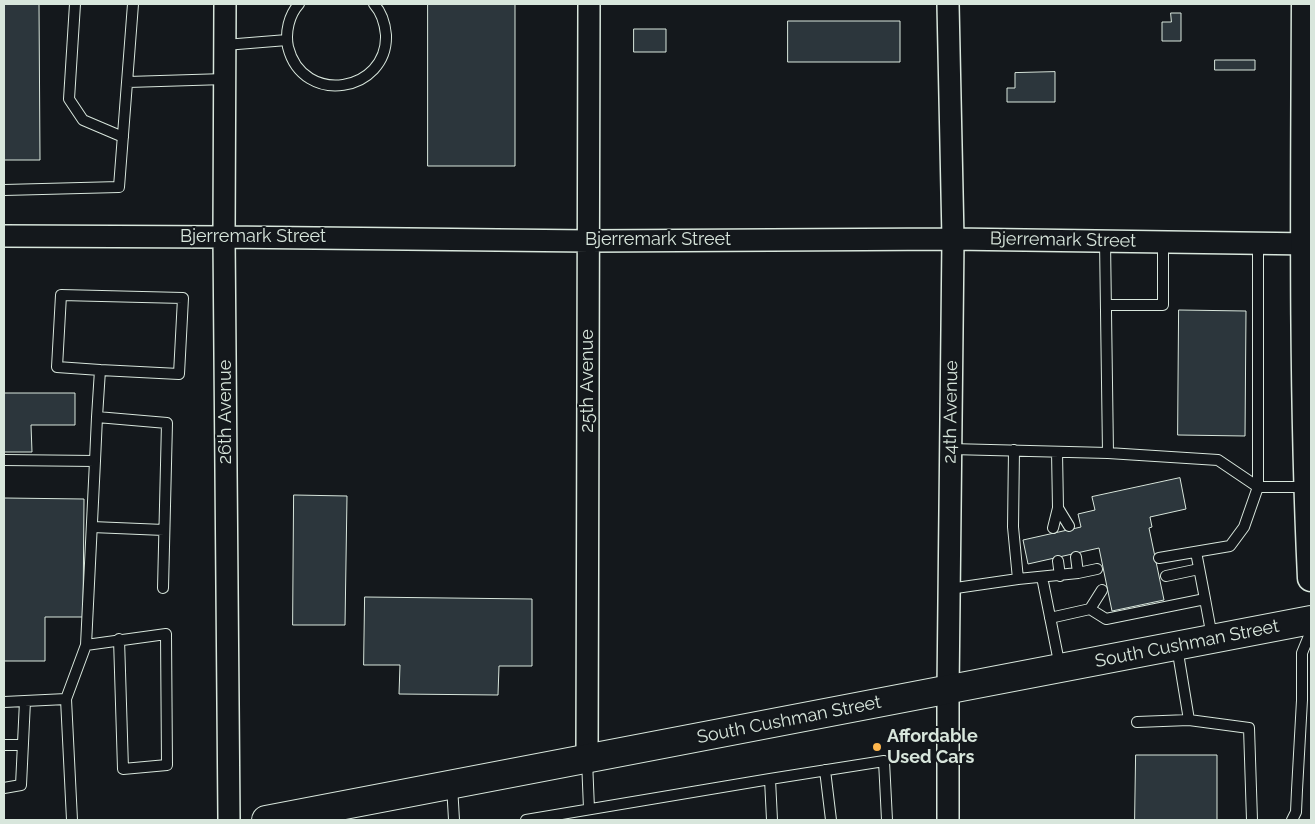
<!DOCTYPE html>
<style>
body{margin:0}
#map{position:relative;width:1315px;height:824px;overflow:hidden;background:#14181c;font-family:Raleway,sans-serif}
canvas{display:block}
.frame{position:absolute;inset:0;border:5px solid #d8e6dc;pointer-events:none}
</style>
<div id="map">
<canvas width="1315" height="824"></canvas>
<div class="frame"></div>
</div>
<script>
const ctx = document.querySelector('canvas').getContext('2d');
ctx.lineJoin = 'round';
function fill(path, color) { ctx.fillStyle = color; ctx.fill(path, 'evenodd'); }
function trace(path, color, width, dash) { ctx.strokeStyle = color; ctx.lineWidth = width; ctx.lineCap = dash ? 'butt' : 'round'; ctx.setLineDash(dash || []); ctx.stroke(path); }
function label(font, color, halo, rows, align = 'center') {
  ctx.font = font + ' Raleway,sans-serif'; ctx.lineWidth = 4; ctx.setLineDash([]); ctx.textBaseline = 'middle'; ctx.strokeStyle = halo; ctx.fillStyle = color; for (const [text, x, y, turn = 0] of rows) {
    ctx.save(); ctx.translate(x, y); ctx.rotate((+turn || 0) * Math.PI / 180); ctx.textAlign = isNaN(turn) ? turn : align; if (halo) ctx.strokeText(text, 0, 0); ctx.fillText(text, 0, 0); ctx.restore();
  }
}
const building = new Path2D(`
 M4 4H39L40 160H4Z
 M428 4H515V166H428Z
 M1171 13H1181V41H1162V22H1171Z
 M788 21H900V62H788Z
 M634 29H666V52H634Z
 M1215 60H1255V70H1215Z
 M1055 72V102H1007V88H1015V73Z
 M1179 310 1246 311 1245 436 1178 435Z
 M4 393H75V425H31L32 452H4Z
 M1180 478 1186 509 1150 517 1152 527 1149 528 1164 600 1112 611 1099 548 1028 564 1023 540 1081 527 1078 514 1095 510 1092 497Z
 M294 495 347 496 345 625H293Z
 M4 498 84 499 83 617H45V661H4Z
 M365 597 532 599V666H499L498 695 399 694 400 665H364Z
 M1136 755H1217V820H1135Z`);
const service = new Path2D(`
 M75 4 69 99 83 120 123 137
 M299 4C289 15 285 32 288 47 303 107 388 92 386 35 385 23 382 13 374 4
 M225 45 287 40
 M128 82 225 79
 M4 190 119 187 133 4
 M1105 241 1108 453
 M1107 305H1163V242
 M97 417 100 370 179 374 183 298 61 295 57 367 100 370
 M951 449 1108 453 1218 460 1258 487H1307
 M1014 450 1013 527 1018 579
 M1057 452 1058 508 1069 526
 M4 460 95 461 86 645 66 699
 M95 461 97 417 167 423 163 588
 M92 527 164 530
 M1053 528 1058 508
 M1076 557 1078 573
 M1159 558 1230 546 1244 527 1258 487V243
 M1058 561 1060 576
 M1166 576 1199 569
 M1042 577 1060 667
 M949 589 1018 579 1078 573 1097 569
 M1205 599 1212 637
 M1090 609 1102 590
 M1050 618 1090 609 1106 619 1205 599 1196 552
 M86 645 166 634 167 765 123 769 119 639
 M1177 647 1189 720 1249 728 1252 820
 M4 702 66 699 72 820
 M1137 722 1189 720
 M4 745H23
 M587 760 589 809
 M825 770 831 820
 M770 779 772 820
 M452 785 454 820
 M4 788 21 785 25 701
 M526 820 770 779 884 761 887 820
 M1292 820 1296 812 1297 790 1302 700V653L1311 631`);
const minor = new Path2D(`
 M225 4 224 237 229 820
 M948 4 953 239 948 691V820
 M4 236 224 237 589 241 953 239 1311 244
 M587 758 589 4`);
const tertiary = new Path2D(`
 M1305 4C1304 195 1302 387 1311 578`);
const primary = new Path2D(`
 M266 820 1311 620`);
const markers = [
 [877,747,5,"#ffb74d"]
];
const streetNames = [
 ["Bjerremark Street",253,237],
 ["Bjerremark Street",658,240],
 ["Bjerremark Street",1063,240,1],
 ["25th Avenue",588,381,-90],
 ["26th Avenue",226,412,-90],
 ["24th Avenue",951,412,-89],
 ["South Cushman Street",1187,644,-11],
 ["South Cushman Street",789,720,-11]
];
const poiNames = [
 ["Affordable",887,737],
 ["Used Cars",887,758]
];
fill(building, '#2c363c');
trace(building, '#d8e6dc', 1);
trace(service, '#d8e6dc', 12);
trace(minor, '#d8e6dc', 24);
trace(tertiary, '#d8e6dc', 29);
trace(primary, '#d8e6dc', 30);
trace(service, '#14181c', 10);
trace(minor, '#14181c', 21);
trace(tertiary, '#14181c', 26);
trace(primary, '#14181c', 28);
for (const [x, y, r, color] of markers) { const dot = new Path2D(); dot.arc(x, y, r, 0, 2 * Math.PI); ctx.fillStyle = color; ctx.fill(dot); trace(dot, '#14181c', 2); }
label('18px', '#d8e6dc', '#14181c', streetNames);
label('bold 18px', '#d8e6dc', '#14181c', poiNames, 'left');
</script>
